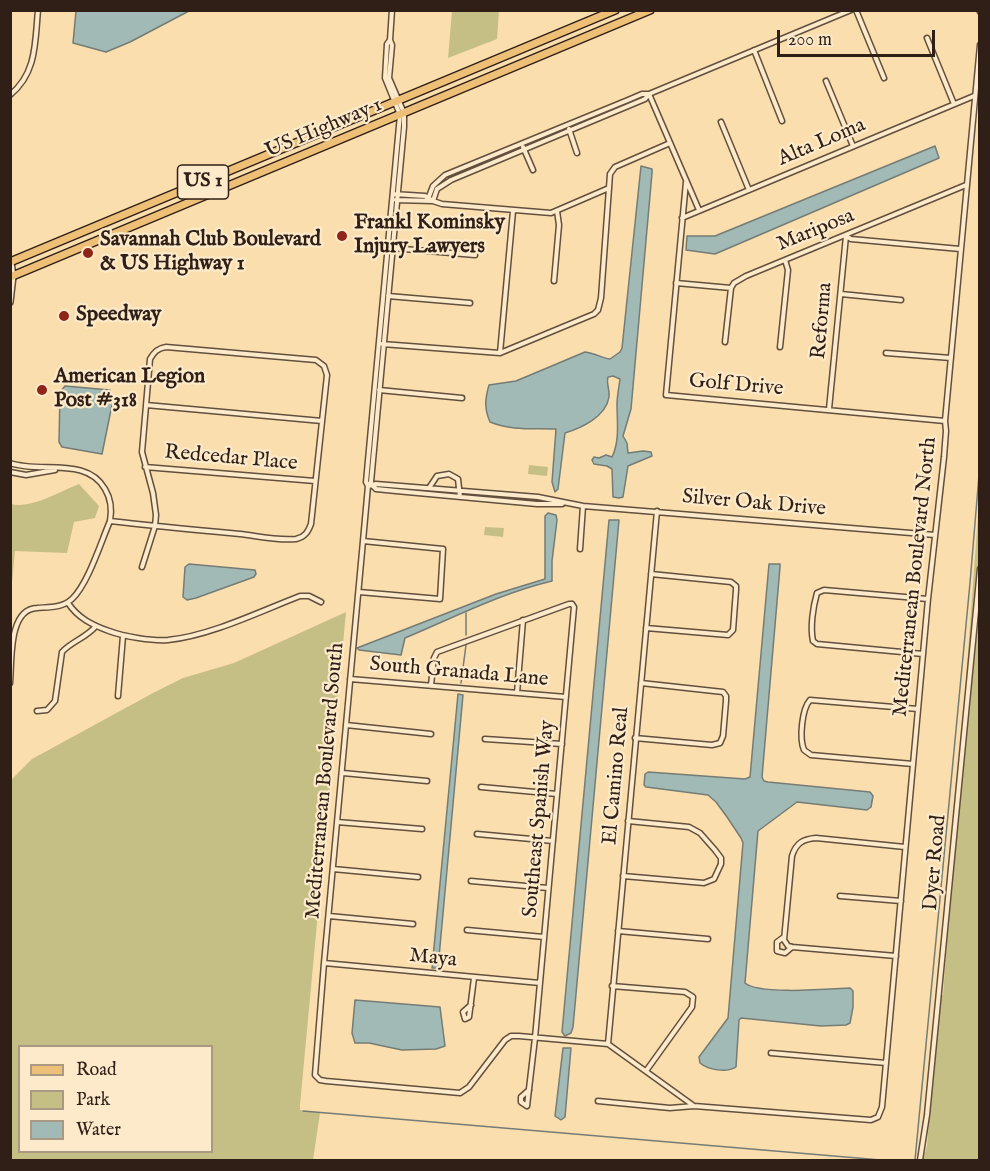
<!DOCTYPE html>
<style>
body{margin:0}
#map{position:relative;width:990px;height:1171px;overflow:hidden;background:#fbdeae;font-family:"IM FELL English",serif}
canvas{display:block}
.frame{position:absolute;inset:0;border:12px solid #2f1f17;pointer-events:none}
.legend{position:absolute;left:18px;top:1045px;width:195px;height:108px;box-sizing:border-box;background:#fceaca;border:2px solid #aa9982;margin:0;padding:8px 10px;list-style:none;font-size:18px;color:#2f1f17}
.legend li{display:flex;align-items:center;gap:12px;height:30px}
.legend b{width:30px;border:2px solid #aa9982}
.scale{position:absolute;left:777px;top:30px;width:158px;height:27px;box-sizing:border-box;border:3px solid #2f1f17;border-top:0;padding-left:8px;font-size:18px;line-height:21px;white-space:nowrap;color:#2f1f17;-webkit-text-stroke:4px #fceaca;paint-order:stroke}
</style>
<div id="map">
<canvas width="990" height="1171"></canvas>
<div class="frame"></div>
<ul class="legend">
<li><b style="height:8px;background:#eebf77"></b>Road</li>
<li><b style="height:16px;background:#c5bf86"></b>Park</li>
<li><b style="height:16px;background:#a2bab5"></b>Water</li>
</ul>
<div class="scale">200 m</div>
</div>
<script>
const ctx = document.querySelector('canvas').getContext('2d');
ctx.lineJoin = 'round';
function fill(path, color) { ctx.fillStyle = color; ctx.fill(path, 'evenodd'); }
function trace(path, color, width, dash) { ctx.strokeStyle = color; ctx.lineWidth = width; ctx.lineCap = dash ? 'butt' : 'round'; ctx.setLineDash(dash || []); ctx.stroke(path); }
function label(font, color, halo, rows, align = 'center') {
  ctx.font = font + ' "IM FELL English",serif'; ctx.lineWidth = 4.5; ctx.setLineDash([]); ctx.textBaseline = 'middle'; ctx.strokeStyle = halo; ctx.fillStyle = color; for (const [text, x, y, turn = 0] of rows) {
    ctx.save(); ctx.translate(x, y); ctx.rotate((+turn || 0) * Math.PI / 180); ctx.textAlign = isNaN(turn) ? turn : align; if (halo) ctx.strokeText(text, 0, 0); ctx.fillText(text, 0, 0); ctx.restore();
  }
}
const green = new Path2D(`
 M452 11H499L497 39 448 58Z
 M529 465 548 467 547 476 528 474Z
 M79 484 99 506 95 518 74 522 67 553 15 551 11 593V504C32 509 58 492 79 484Z
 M979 502V1160H923L927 1146 939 995H943Z
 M485 527 504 528 503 537 484 535Z
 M346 612 300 1105V1110L320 1113 313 1160H11V780L32 759 153 693 183 678 234 663ZM20 1046H212V1152H20Z`);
const water = new Path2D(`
 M76 11V10L189 11 130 42 106 52 73 43Z
 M935 146 939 158 715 254 686 250 687 236H715Z
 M641 166 652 169V173L631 409 623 436 627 443 628 453 643 451 651 452 652 456 628 466 623 497 619 498 613 497 612 469 607 466 594 464 592 460 594 457 599 458 606 455 612 457C620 441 617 421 617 404 617 396 619 387 620 379L613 376 608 377C606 384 610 389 609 397 606 417 581 428 565 433L558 489 555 492 552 482 556 429C534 428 512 431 490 422 484 408 485 399 489 385L516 381 585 352C595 353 601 358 610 359L620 352 622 348Z
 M65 386 110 390 113 400 102 454 62 447 59 442 60 392Z
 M548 513 556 515 557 520 552 561V581C501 593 453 618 405 638L401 655 359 650 357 648 496 594 545 579V516Z
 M609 520H619L573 1027 571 1033 565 1036 562 1032Z
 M189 564 255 570 256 574 254 577 196 598 187 600 183 597 185 567Z
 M769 564H780V567L762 777 764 781 768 782 870 792 873 796 871 807 867 810 797 802 758 831 745 983C759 995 829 989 850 988L853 991V1007L850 1023 846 1025 821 1026 741 1018 739 1020 736 1067C727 1073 708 1070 700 1063L699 1057 728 1018 743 843 741 838 727 817 716 802 708 795 646 787 644 785 645 774 648 772 745 779 750 777Z
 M458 694 463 695 438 968H432Z
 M355 1000 440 1007 445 1046 436 1049 402 1050 369 1043H355L352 1033Z
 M563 1048H571L565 1117 561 1120 555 1116Z`);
const stream = new Path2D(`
 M466 635V613
 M461 683 466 645
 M303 1111 881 1160
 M915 1160 970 583 980 463`);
const minor = new Path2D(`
 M856 10 884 78
 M979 10 980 12
 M927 38 954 104
 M390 40 392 45 389 78 404 113V127L371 482 368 486 363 541 324 963 315 1075 320 1080 326 1081 460 1093 469 1087 505 1040 511 1036H519L608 1044 694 1106 871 1120 878 1117 882 1107 928 599 944 457 946 431 945 421 980 45
 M754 50 782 121
 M826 81 853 146
 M649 94 699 210
 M10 95C37 73 35 42 38 10
 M721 122 749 190
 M569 129 577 153
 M523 147 533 170
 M686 182 666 395 945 421
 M393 194 425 196 433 201 437 189 451 180 645 99 649 94 851 10
 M428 199 433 186 445 175 628 100 642 94H649
 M396 200 433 201 442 204 551 213 609 188 610 174 615 167 670 143
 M682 218 974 96
 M392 248 475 255
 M554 281 559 225 557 211
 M676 283 731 288 734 283 746 276 966 185
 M841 294 901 300
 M388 296 470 303
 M725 342 731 288
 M382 344 500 353 594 314 598 310 601 298 609 188
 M780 347 788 270 785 260
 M500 353 513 211
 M886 353 951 358
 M379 390 462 398
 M146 405 322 421
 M829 409 846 236 851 239 960 249
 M10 463C41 474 86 456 105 489 111 499 112 510 110 521 101 542 88 584 72 599 62 608 50 607 37 608 8 609 12 661 10 683
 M145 467 315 481
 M10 472 26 475 55 470
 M368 486 376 484 538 497 583 506 935 535
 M368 486 366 482 400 115 385 78 387 44 390 40 392 10
 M373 486 376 489 396 491 537 504H562
 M429 488 437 476 449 474 458 479 460 497
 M110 521C154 526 197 530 240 534 257 536 278 541 296 539 305 537 308 532 311 524L327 375 324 366 316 360 166 347C158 348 154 352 150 359L142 452 153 493 156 515 155 526 142 567
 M580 549 583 506
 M359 592 440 599 443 549 363 541
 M68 603C78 618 92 625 109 631 125 637 152 641 168 640 210 636 261 611 300 596H309L321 602
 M646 628 728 635 733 630 736 590V586L731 582 651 574
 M923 654 817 644 813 641C810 627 813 607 817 593L824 590 928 599
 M350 679 566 697
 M431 685 434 658 437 652 569 604H572
 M517 693 523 620
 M118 696 123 636
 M37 711 47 710 55 701 62 652C72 641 86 638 96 626
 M346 725 431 734
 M635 738 712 745 720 743 723 736 726 701V696L723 692 641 683
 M485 739 562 744
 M913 764 811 755 804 750C799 738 802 709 810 700L918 709
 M343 773 427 781
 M481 787 557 794
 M337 822 422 829
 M477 834 553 841
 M333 869 418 877
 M623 876 704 883 714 879 721 864V858L715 850 700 833 689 827 628 821
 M471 881 548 888
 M840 896 901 901
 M329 916 413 924
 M467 930 544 937
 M618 931 708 939
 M784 937 777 942V951L785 953 792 947
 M896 956 792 947 788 946 784 940 792 856C796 843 803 839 816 838L905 847
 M324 963 540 983
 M612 986 685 992 693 997 692 1007 646 1071
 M471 1005 463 1012 465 1019 469 1017 474 978
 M608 1044 657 511
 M771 1053 886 1063
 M529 1090 521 1097V1102L527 1106 535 1038 574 607 572 604
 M598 1101 670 1108 694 1106
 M920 1160 927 1115 980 569`);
const tertiary = new Path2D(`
 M10 302 13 276 11 262`);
const primary = new Path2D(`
 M10 262 615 10
 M10 277 650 10`);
const markers = [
 [342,236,6,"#8f2418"],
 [88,253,6,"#8f2418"],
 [64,316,6,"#8f2418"],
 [42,390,6,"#8f2418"]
];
const shields = [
 [203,182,51]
];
const shieldNames = [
 ["US 1",203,182]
];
const streetNames = [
 ["US Highway 1",324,129,-23],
 ["Alta Loma",822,143,-23],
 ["Mariposa",816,231,-22],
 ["Reforma",823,321,-85],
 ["Golf Drive",736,386,5],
 ["Redcedar Place",231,459,5],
 ["Silver Oak Drive",754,504,5],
 ["Mediterranean Boulevard North",916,577,-84],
 ["South Granada Lane",459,673,5],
 ["El Camino Real",617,776,-85],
 ["Mediterranean Boulevard South",326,781,-85],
 ["Southeast Spanish Way",540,819,-85],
 ["Dyer Road",936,863,-85],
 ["Maya",433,959,6]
];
const poiNames = [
 ["Frankl Kominsky",354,224],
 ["Injury Lawyers",354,248],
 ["Savannah Club Boulevard",100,241],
 ["& US Highway 1",100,265],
 ["Speedway",76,316],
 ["American Legion",54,378],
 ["Post #318",54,402]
];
fill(green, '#c5bf86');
fill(water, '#a2bab5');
trace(water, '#747c76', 1.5);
trace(stream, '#747c76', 1.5);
trace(minor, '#624f3d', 7);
trace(tertiary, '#624f3d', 8);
trace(primary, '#2f1f17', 10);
trace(minor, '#fceaca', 4);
trace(tertiary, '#fceaca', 5);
trace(primary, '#eebf77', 7);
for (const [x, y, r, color] of markers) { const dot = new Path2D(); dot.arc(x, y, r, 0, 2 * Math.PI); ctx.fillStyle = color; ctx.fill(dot); trace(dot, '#fceaca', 2); }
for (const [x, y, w] of shields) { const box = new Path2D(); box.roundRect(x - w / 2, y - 17, w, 34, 4.5); ctx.fillStyle = '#fceaca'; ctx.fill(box); trace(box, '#2f1f17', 1.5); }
label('bold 20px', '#2f1f17', null, shieldNames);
label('21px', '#2f1f17', '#fceaca', streetNames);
label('bold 21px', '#2f1f17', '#fceaca', poiNames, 'left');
</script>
